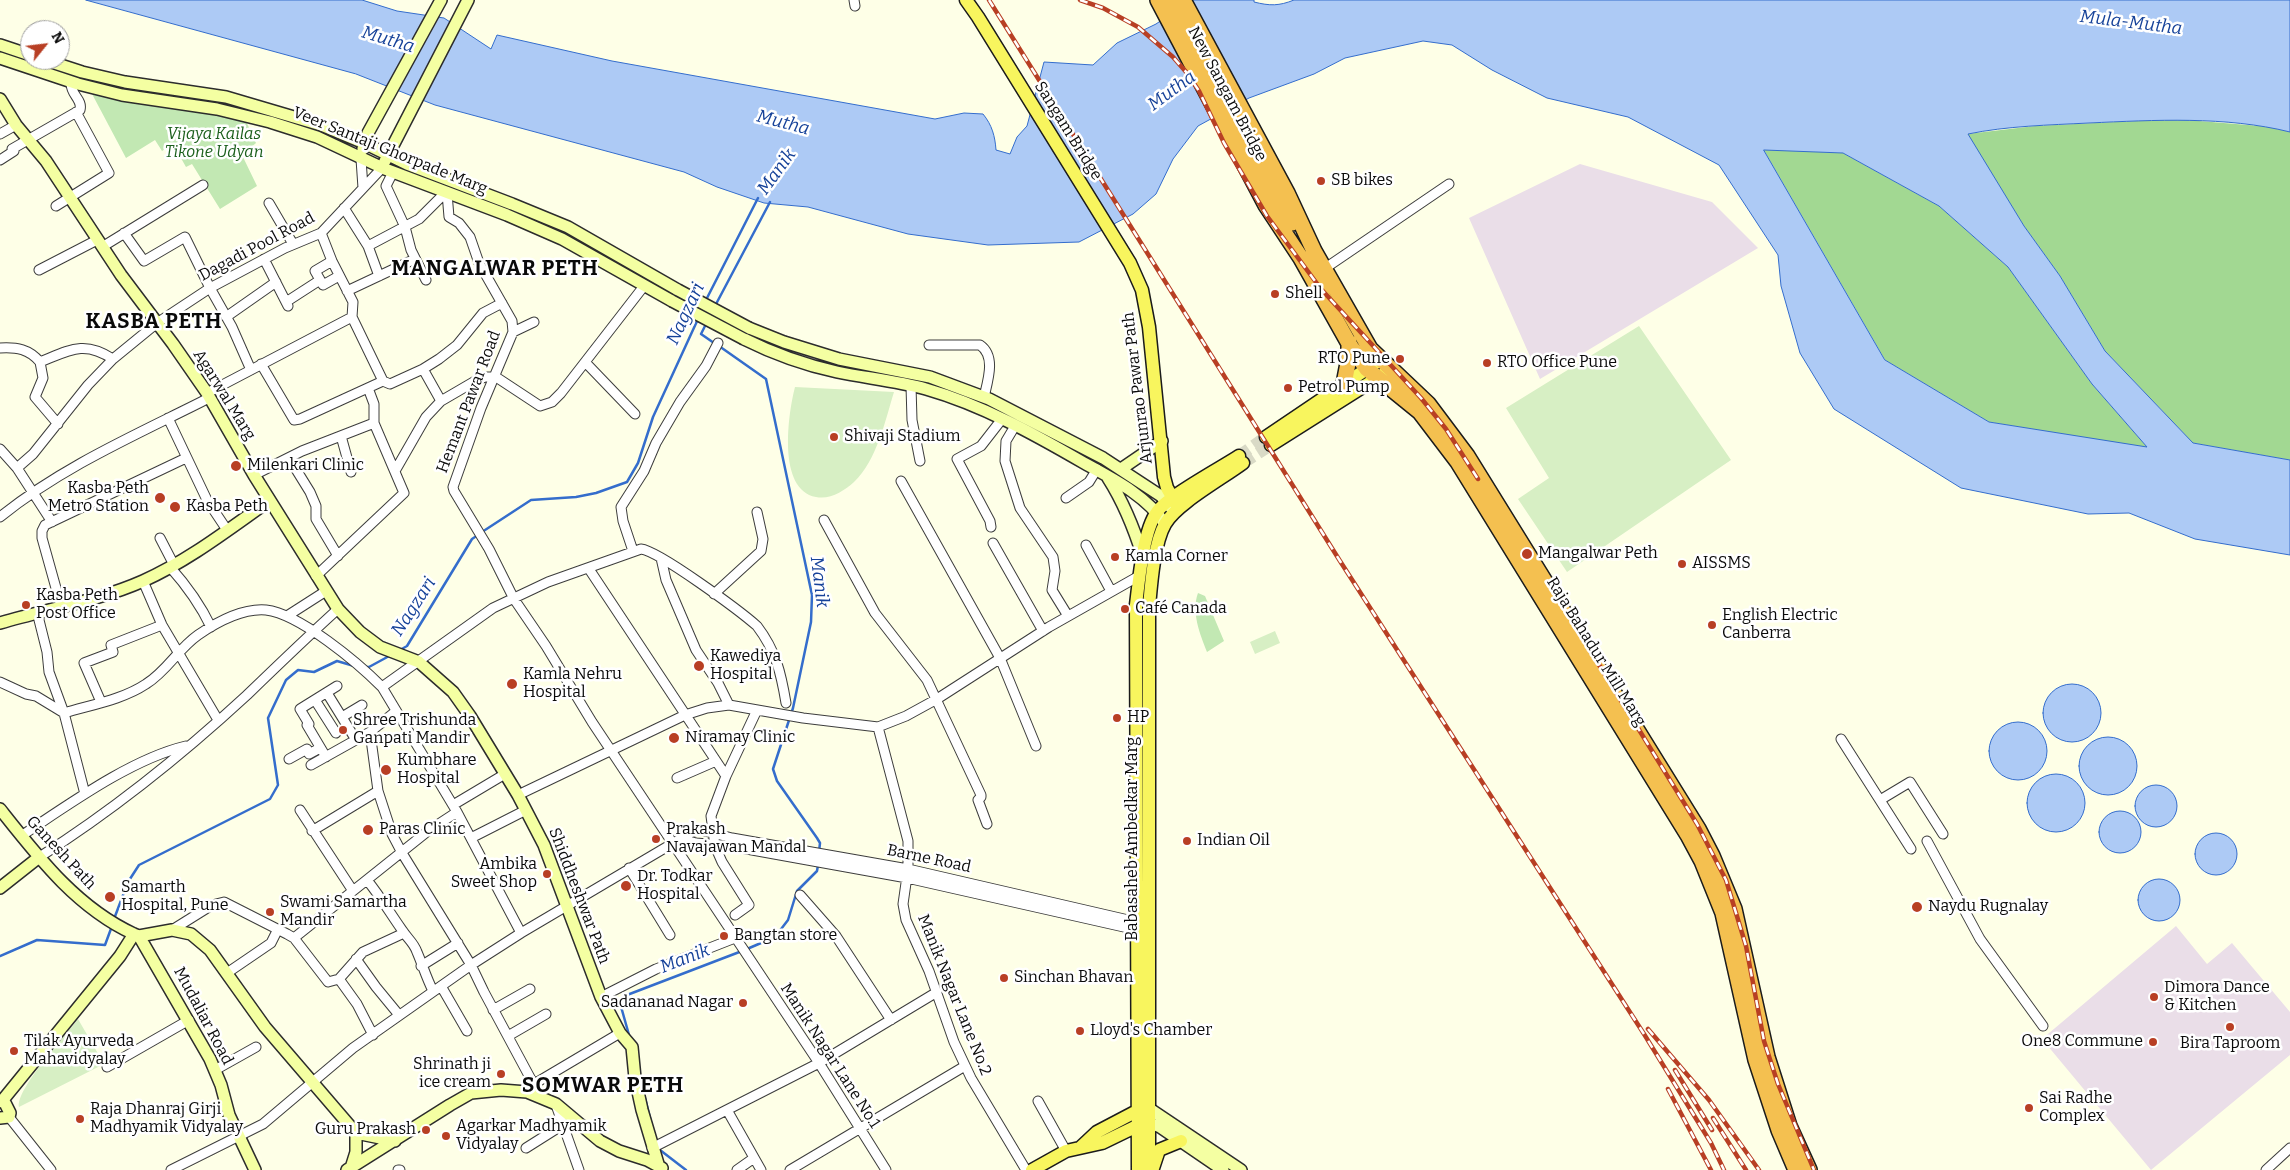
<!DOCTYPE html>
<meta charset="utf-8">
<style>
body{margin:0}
#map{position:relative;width:2290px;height:1170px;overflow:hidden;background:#feffe7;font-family:Bitter,serif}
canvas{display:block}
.north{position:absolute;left:20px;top:20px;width:50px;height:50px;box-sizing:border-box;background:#fff;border:1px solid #9d9d9d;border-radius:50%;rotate:61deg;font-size:14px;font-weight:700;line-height:20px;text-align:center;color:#0a0a0a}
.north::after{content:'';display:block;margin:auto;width:18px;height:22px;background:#b83f24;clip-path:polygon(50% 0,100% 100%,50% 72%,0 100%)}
</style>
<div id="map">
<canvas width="2290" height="1170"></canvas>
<div class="north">N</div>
</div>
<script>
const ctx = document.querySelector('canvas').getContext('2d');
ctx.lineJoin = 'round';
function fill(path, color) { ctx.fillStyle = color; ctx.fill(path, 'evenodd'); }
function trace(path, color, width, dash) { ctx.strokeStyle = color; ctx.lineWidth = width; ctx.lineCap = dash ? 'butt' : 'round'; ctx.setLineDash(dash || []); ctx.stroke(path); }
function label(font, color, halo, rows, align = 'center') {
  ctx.font = font + ' Bitter,serif'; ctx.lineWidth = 5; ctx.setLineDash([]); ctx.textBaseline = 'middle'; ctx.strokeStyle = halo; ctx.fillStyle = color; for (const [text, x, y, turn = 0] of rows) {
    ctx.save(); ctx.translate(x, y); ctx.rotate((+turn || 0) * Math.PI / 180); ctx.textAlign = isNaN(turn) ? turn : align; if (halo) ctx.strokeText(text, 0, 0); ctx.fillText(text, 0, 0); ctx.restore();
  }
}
const industrial = new Path2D(`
 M1580 164 1712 202 1758 248 1540 379 1469 218Z
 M2176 926 2207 964 2232 943 2290 1012V1055L2151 1170 2042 1039Z`);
const green = new Path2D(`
 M91 92 152 106 245 119 256 143 242 155 257 186 220 209 192 164 186 167 173 144 162 151 155 140 126 158Z
 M1198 593 1205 596 1224 641 1207 652C1200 634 1191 612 1198 593Z`);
const forest = new Path2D(`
 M2175 119 2272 127 2290 132V460L2193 443 2105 351 2060 276 2024 226 1967 134 2035 126Z
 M1763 149 1843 153 1939 206 2008 267 2092 384 2148 448 1989 422 1885 360Z`);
const pitch = new Path2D(`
 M1639 326 1731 460 1567 572 1518 499 1549 478 1506 408Z
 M795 387 894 392C885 421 877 460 854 482 844 491 830 500 816 497 777 490 788 414 795 387Z
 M1275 631 1280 643 1255 654 1250 642Z
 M78 1019 104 1064 19 1107C16 1089 66 1035 78 1019Z`);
const water = new Path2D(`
 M86 0H362L397 11 444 18 491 49 497 35 612 61 935 119 964 113 983 114C992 125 995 136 996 150L1010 154 1017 137 1027 126 1044 62 1093 65 1117 43 1156 24 1191 0H1254V2C1270 6 1279 6 1294 0H2290V132C2226 116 2154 120 2089 123 2049 125 2007 126 1968 134L2024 226 2060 276 2105 351 2193 443 2290 460V555L2195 539 2129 513 2088 514 1961 488 1834 409 1800 353 1781 286 1778 255 1719 165 1628 117 1547 98 1492 70 1452 45 1423 41 1345 58 1314 74 1249 98 1198 126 1173 159 1156 194 1133 214 1079 242 988 245 908 234 808 207 764 203 717 187 684 172 435 105 356 74ZM1764 150 1843 153 1939 206 2008 267 2092 384 2147 447 1989 422 1885 360Z
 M2043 713a29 29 0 1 1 58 0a29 29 0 1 1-58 0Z
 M1989 751a29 29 0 1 1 58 0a29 29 0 1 1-58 0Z
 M2079 766a29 29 0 1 1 58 0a29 29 0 1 1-58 0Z
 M2027 803a29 29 0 1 1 58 0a29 29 0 1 1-58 0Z
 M2135 806a21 21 0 1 1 42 0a21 21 0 1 1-42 0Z
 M2099 832a21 21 0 1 1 42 0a21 21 0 1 1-42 0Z
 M2195 854a21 21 0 1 1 42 0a21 21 0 1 1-42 0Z
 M2138 900a21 21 0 1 1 42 0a21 21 0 1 1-42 0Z`);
const stream = new Path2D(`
 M706 300 758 198
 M715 306 770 202
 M706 324 701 334 714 343
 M719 346 766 379 812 595 811 622 793 708 773 769 777 781 817 838 820 843 819 852
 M482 532 531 500 576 497 596 493 627 482 638 463 653 417 698 319
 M400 650 407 646 472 539 478 535
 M365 667H369L391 655
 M114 919 128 882 139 865 270 799 278 785 268 718 286 680 298 670 314 672 337 661 354 666
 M747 949 775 937 788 920 797 891 817 871 818 865
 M0 956 37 940 105 945 112 926
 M629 1035 620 1003 627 995 742 951
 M645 1098 651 1122
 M659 1146 660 1150 686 1170`);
const primaryTunnel = new Path2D(`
 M1239 456 1266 437
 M1243 463 1271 445`);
const street = new Path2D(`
 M854 0 855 6
 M0 134 16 125
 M361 159 363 188
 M0 160 14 151 12 149 80 110C83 99 70 95 71 82
 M393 172 386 186 405 227 411 250 426 280
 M447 193 449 217 459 223 470 237 479 263 512 321 513 332 481 408 453 487 454 491 489 549 514 599 546 646 592 722 819 1063 886 1170
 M269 203 293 244
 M56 206 109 173 76 112
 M344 208 368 246 379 276
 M124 233 144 261 185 237 210 288 232 327 251 370
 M321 233 332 261 353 302 352 317 383 381
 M368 246 419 219 445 193
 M102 247 203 185
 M264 259 288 306
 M332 261 315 271 323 285 339 276
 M1324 269 1449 184
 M39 270 97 240
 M347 291 415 259
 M286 302 320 280
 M226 317 276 282
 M513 332 534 322
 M929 345H980C996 356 988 380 984 397
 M0 348C17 347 29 349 40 362 70 350 84 340 113 359
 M40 362 43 378 35 397 58 424
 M586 363 635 414
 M261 364 294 420 300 419 383 381 390 384 423 369 439 359 457 345 483 313 502 303
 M423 369 441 401
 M911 386 912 420 920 461
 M207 393 352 317
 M168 418 207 500 227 530
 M1015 426 1006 441 1005 461 1020 508 1053 557 1055 571 1052 590 1068 616
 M341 436 351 472
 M0 449 17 468 52 522
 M289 458 310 492 316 506V519L338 556
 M17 468 33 454 88 385 113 359 157 323 210 288 285 248 321 233 382 168
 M395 471 426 417 441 401 477 380 485 377H496L540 406 552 402 561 393 644 286
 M254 475 302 451 374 423
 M901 481 1000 658 1036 746
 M1066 498 1089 482 1097 469
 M0 517C63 466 138 434 209 398
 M824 520 875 613 927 680 981 795V797L978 800 987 824
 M991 527 990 521 957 459 981 446 1002 419
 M160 538 174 565
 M993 543 1043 631
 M1086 545 1111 591
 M633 551 623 521 621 507 644 471 656 443 680 402 706 366 718 343
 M661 558 666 580 696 650 718 683 729 705
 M170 567C187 586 200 604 211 627
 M589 569 726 776
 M316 576 404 493 374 423V404L368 388
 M143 581 162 625 218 720
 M714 594 761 551 763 539 757 512
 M61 606 42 538V531L45 525 186 458
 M37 612 47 652 49 672 64 713 85 794
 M287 616 326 591
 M0 682 26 694 36 696 64 713C90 705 122 700 146 684 167 671 178 649 198 635 217 622 243 608 266 610 300 614 358 663 382 687
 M327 693 356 740
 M315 700 336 733
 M101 702 84 663 113 652 111 645 162 625
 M395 712 370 732 378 791 392 834 402 853 471 965 484 992 541 1098
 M342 717 362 705
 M878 727 908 841V869L903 904 906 920 929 971 954 1042 971 1078 1026 1170
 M1841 739 1911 849
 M326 757 307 725 309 724 300 709 337 686
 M289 759 307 749 309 754 320 748
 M311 765 370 732
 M677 778 716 761
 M518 795 685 715 707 708 729 705 803 718 878 727 906 716 937 699 1049 627 1139 576
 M1880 800 1910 782 1943 834
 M453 805 505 774
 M300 810 353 891
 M312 831 378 791
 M21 836C68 805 131 759 186 746
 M471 838 526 810
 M682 839 696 843 730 846 907 878 1137 930
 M1927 841 1980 939 2043 1026
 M38 858C112 811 182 755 247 695 277 666 307 637 338 609
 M629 868 670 935
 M367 880C380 896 390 913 402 930 407 938 414 943 417 952 423 966 426 977 433 991
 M800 895 836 936 891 1020
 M735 915 749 905 722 862 715 846 711 816 726 776 757 710
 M172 930 212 905 224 902 287 934 294 938 328 982 339 979 357 1004 373 1035
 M521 933 457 812 382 687 493 608 548 582 641 549C659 551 740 611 757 626 776 651 781 673 786 703
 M294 938 428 831 457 812
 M356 959 376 987 399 1015
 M421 966 458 943
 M227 973 271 943 278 929
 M339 979 363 952 404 933
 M441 986 467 1031
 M601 997 656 969 735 938
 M493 1010 530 989
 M508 1036 546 1014
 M107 1067 189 1020
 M215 1070 256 1047
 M534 1084 620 1033
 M1038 1101 1066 1151
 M556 1105 579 1170
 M727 1110 761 1170
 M9 1117 51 1170
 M526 1148 564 1124
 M652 1148 819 1063 937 992
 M171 1170 263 1124 353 1048 471 965 521 933 697 829 732 838 908 869 1137 922
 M398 1170H400
 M737 1170 754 1158
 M790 1170 965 1066
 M2266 1170 2290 1148`);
const secondary = new Path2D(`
 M0 45 30 55
 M0 58 78 84 122 95 217 109 270 122 317 137 385 169 507 215 562 239 672 301
 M45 60 82 72 125 82 226 97 321 125 364 143 407 164 512 204 568 227 678 290
 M0 99 16 125 46 161 121 275 173 344 207 393 254 475 338 609 360 632 380 647 419 662 453 692 470 716 518 795 544 845 601 997 620 1033 632 1047 635 1078 642 1110 659 1167
 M363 149 368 133 441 0
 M385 161 468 0
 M749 328 784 342 839 359 930 377 989 399 1103 458 1161 496 1172 509
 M744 339C772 353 805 365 837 372 866 378 897 381 926 389 982 405 1034 434 1084 463 1113 479 1147 496 1165 524
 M1121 469 1162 441
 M1108 478C1124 503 1134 528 1143 557
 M0 623C47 609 98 601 143 581 188 561 229 529 269 501
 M0 809C38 857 77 908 134 934L139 936 172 930 191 934 210 950 265 1027 356 1133 395 1141
 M0 888 38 858
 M139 936 210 1059 221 1085 229 1115 255 1170
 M0 1101 5 1103 10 1113 9 1117 0 1118
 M2 1101 120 956 134 934
 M1142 1111 1150 1109 1241 1170
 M1141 1125 1150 1123 1160 1127 1223 1170
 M351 1168 356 1152V1133
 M347 1170 450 1105 471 1093 501 1090 527 1092 556 1104 600 1141 619 1151 647 1160 662 1168`);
const primary = new Path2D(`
 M966 0 978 17 1130 263 1142 290 1149 327 1164 477 1167 488 1176 504
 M1266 437 1380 360
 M1271 445 1385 373
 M1081 1147 1097 1132 1137 1111
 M1153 1168 1159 1150 1181 1141
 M1032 1170 1066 1151 1102 1143 1137 1126
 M1138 1170 1136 605C1139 581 1143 531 1157 512 1168 496 1221 468 1239 456
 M1149 1170V607C1151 584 1154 543 1165 524 1176 504 1223 478 1243 463`);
const highway = new Path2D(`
 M1158 0 1266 205 1301 258 1351 347 1367 369 1420 412 1458 462 1688 835 1702 861 1723 913 1756 1060 1779 1130 1796 1170
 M1170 0 1276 199 1292 223
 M1183 0 1287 193 1314 251 1370 349 1428 404 1467 456 1698 829 1712 856 1734 909 1767 1057 1789 1126 1809 1170
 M1344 384 1349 358V342`);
const rail = new Path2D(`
 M989 0 1340 561 1644 1034 1711 1143 1724 1170
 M1080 0 1103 8 1138 27 1173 57 1187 73 1199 91 1224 143 1267 216 1321 289 1421 398 1446 429 1478 479
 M1577 629 1697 824 1726 880 1746 946 1764 1041 1778 1084 1814 1170
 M1648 1029 1709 1100 1759 1170
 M1675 1070 1712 1130
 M1668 1089 1711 1170
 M1713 1118 1746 1170`);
const secondaryBridge = new Path2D(`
 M678 290 749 328
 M672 301 744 339`);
const markers = [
 [1321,181,5,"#b83f24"],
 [1275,294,5,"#b83f24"],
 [1400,359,5,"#b83f24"],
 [1487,363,5,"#b83f24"],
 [1288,388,5,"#b83f24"],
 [834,437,5,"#b83f24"],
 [236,466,6,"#b83f24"],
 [160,498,6,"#b83f24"],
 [175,507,6,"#b83f24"],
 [1527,554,6,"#b83f24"],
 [1115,557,5,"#b83f24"],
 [1682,564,5,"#b83f24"],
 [26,605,5,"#b83f24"],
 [1125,609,5,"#b83f24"],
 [1712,625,5,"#b83f24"],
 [699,666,6,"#b83f24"],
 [512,684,6,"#b83f24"],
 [1117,718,5,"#b83f24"],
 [343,730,5,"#b83f24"],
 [674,738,6,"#b83f24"],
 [386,770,6,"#b83f24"],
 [368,830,6,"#b83f24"],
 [656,839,5,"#b83f24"],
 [1187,841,5,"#b83f24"],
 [547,874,5,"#b83f24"],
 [626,886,6,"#b83f24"],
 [110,897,6,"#b83f24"],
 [1917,907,6,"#b83f24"],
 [270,912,5,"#b83f24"],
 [724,936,5,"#b83f24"],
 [1004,978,5,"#b83f24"],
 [2154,997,5,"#b83f24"],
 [743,1003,5,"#b83f24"],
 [2230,1027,5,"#b83f24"],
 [1080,1031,5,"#b83f24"],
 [2153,1042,5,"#b83f24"],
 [14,1051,5,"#b83f24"],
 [501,1074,5,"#b83f24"],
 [2029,1108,5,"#b83f24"],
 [80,1119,5,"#b83f24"],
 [426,1130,5,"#b83f24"],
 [446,1136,5,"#b83f24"]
];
const streetNames = [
 ["New Sangam Bridge",1227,94,62],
 ["Sangam Bridge",1068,131,58],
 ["Veer Santaji Ghorpade Marg",390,151,22],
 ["Dagadi Pool Road",257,247,-28],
 ["Arjunrao Pawar Path",1138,388,-97],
 ["Agarwal Marg",224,395,58],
 ["Hemant Pawar Road",469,402,-69],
 ["Raja Bahadur Mill Marg",1596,652,58],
 ["Babasaheb Ambedkar Marg",1133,839,-90],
 ["Ganesh Path",61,853,47],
 ["Barne Road",929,859,12],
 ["Shiddheshwar Path",579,896,69],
 ["Manik Nagar Lane No.2",954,995,68],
 ["Mudaliar Road",203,1016,62],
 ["Manik Nagar Lane No.1",830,1056,57]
];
const parkNames = [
 ["Vijaya Kailas",214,135],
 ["Tikone Udyan",214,153]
];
const poiNames = [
 ["SB bikes",1331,181],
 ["Shell",1285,294],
 ["RTO Pune",1390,359,"right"],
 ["RTO Office Pune",1497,363],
 ["Petrol Pump",1298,388],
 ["Shivaji Stadium",844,437],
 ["Milenkari Clinic",247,466],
 ["Kasba Peth",149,489,"right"],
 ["Metro Station",149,507,"right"],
 ["Kasba Peth",186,507],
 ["Mangalwar Peth",1538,554],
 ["Kamla Corner",1125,557],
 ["AISSMS",1692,564],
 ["Kasba Peth",36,596],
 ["Post Office",36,614],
 ["Café Canada",1135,609],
 ["English Electric",1722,616],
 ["Canberra",1722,634],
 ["Kawediya",710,657],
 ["Hospital",710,675],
 ["Kamla Nehru",523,675],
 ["Hospital",523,693],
 ["HP",1127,718],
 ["Shree Trishunda",353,721],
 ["Ganpati Mandir",353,739],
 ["Niramay Clinic",685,738],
 ["Kumbhare",397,761],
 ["Hospital",397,779],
 ["Paras Clinic",379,830],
 ["Prakash",666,830],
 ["Navajawan Mandal",666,848],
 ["Indian Oil",1197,841],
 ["Ambika",537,865,"right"],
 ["Sweet Shop",537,883,"right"],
 ["Dr. Todkar",637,877],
 ["Hospital",637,895],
 ["Samarth",121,888],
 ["Hospital, Pune",121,906],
 ["Swami Samartha",280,903],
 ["Mandir",280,921],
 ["Naydu Rugnalay",1928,907],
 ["Bangtan store",734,936],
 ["Sinchan Bhavan",1014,978],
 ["Dimora Dance",2164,988],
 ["& Kitchen",2164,1006],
 ["Sadananad Nagar",733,1003,"right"],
 ["Lloyd's Chamber",1090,1031],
 ["Tilak Ayurveda",24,1042],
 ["Mahavidyalay",24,1060],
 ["One8 Commune",2143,1042,"right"],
 ["Bira Taproom",2230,1044,"center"],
 ["Shrinath ji",491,1065,"right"],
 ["ice cream",491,1083,"right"],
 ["Sai Radhe",2039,1099],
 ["Complex",2039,1117],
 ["Raja Dhanraj Girji",90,1110],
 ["Madhyamik Vidyalay",90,1128],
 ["Agarkar Madhyamik",456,1127],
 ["Vidyalay",456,1145],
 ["Guru Prakash",416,1130,"right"]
];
const waterNames = [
 ["Mula-Mutha",2131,23,7],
 ["Mutha",388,40,17],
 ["Mutha",1172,91,-36],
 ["Mutha",783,123,15],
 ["Manik",777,172,-54],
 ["Nagzari",686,314,-65],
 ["Manik",819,582,83],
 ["Nagzari",414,607,-57],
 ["Manik",685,959,-21]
];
const districtNames = [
 ["MANGALWAR PETH",495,269],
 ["KASBA PETH",154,322],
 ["SOMWAR PETH",603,1086]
];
fill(industrial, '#eadee8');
fill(green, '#c2e8b3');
fill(forest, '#a2d892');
fill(pitch, '#d7efc4');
fill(water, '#adcaf5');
trace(water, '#346dcc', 1);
trace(stream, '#346dcc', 2.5);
trace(primaryTunnel, '#d9dac6', 12, [12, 6]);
trace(street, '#3d3d3d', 11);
trace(secondary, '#2c2c2c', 14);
trace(primary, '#1b1b1b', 15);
trace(highway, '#1b1b1b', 18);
trace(street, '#fff', 9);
trace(secondary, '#f4ffa2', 11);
trace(primary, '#f8f55e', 12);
trace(highway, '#f4c050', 15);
trace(rail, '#b83f24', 4.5);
trace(rail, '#fff', 2.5, [8]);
trace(secondaryBridge, '#2c2c2c', 14, []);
trace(secondaryBridge, '#f4ffa2', 11);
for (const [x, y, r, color] of markers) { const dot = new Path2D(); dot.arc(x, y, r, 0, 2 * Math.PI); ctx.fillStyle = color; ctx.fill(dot); trace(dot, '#fff', 2); }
label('16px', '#0a0a0a', '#fff', streetNames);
label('italic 16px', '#1c601d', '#fff', parkNames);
label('16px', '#0a0a0a', '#fff', poiNames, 'left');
label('italic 18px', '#164299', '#fff', waterNames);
ctx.letterSpacing = '1px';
label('bold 21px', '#0a0a0a', '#fff', districtNames);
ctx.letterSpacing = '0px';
</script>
